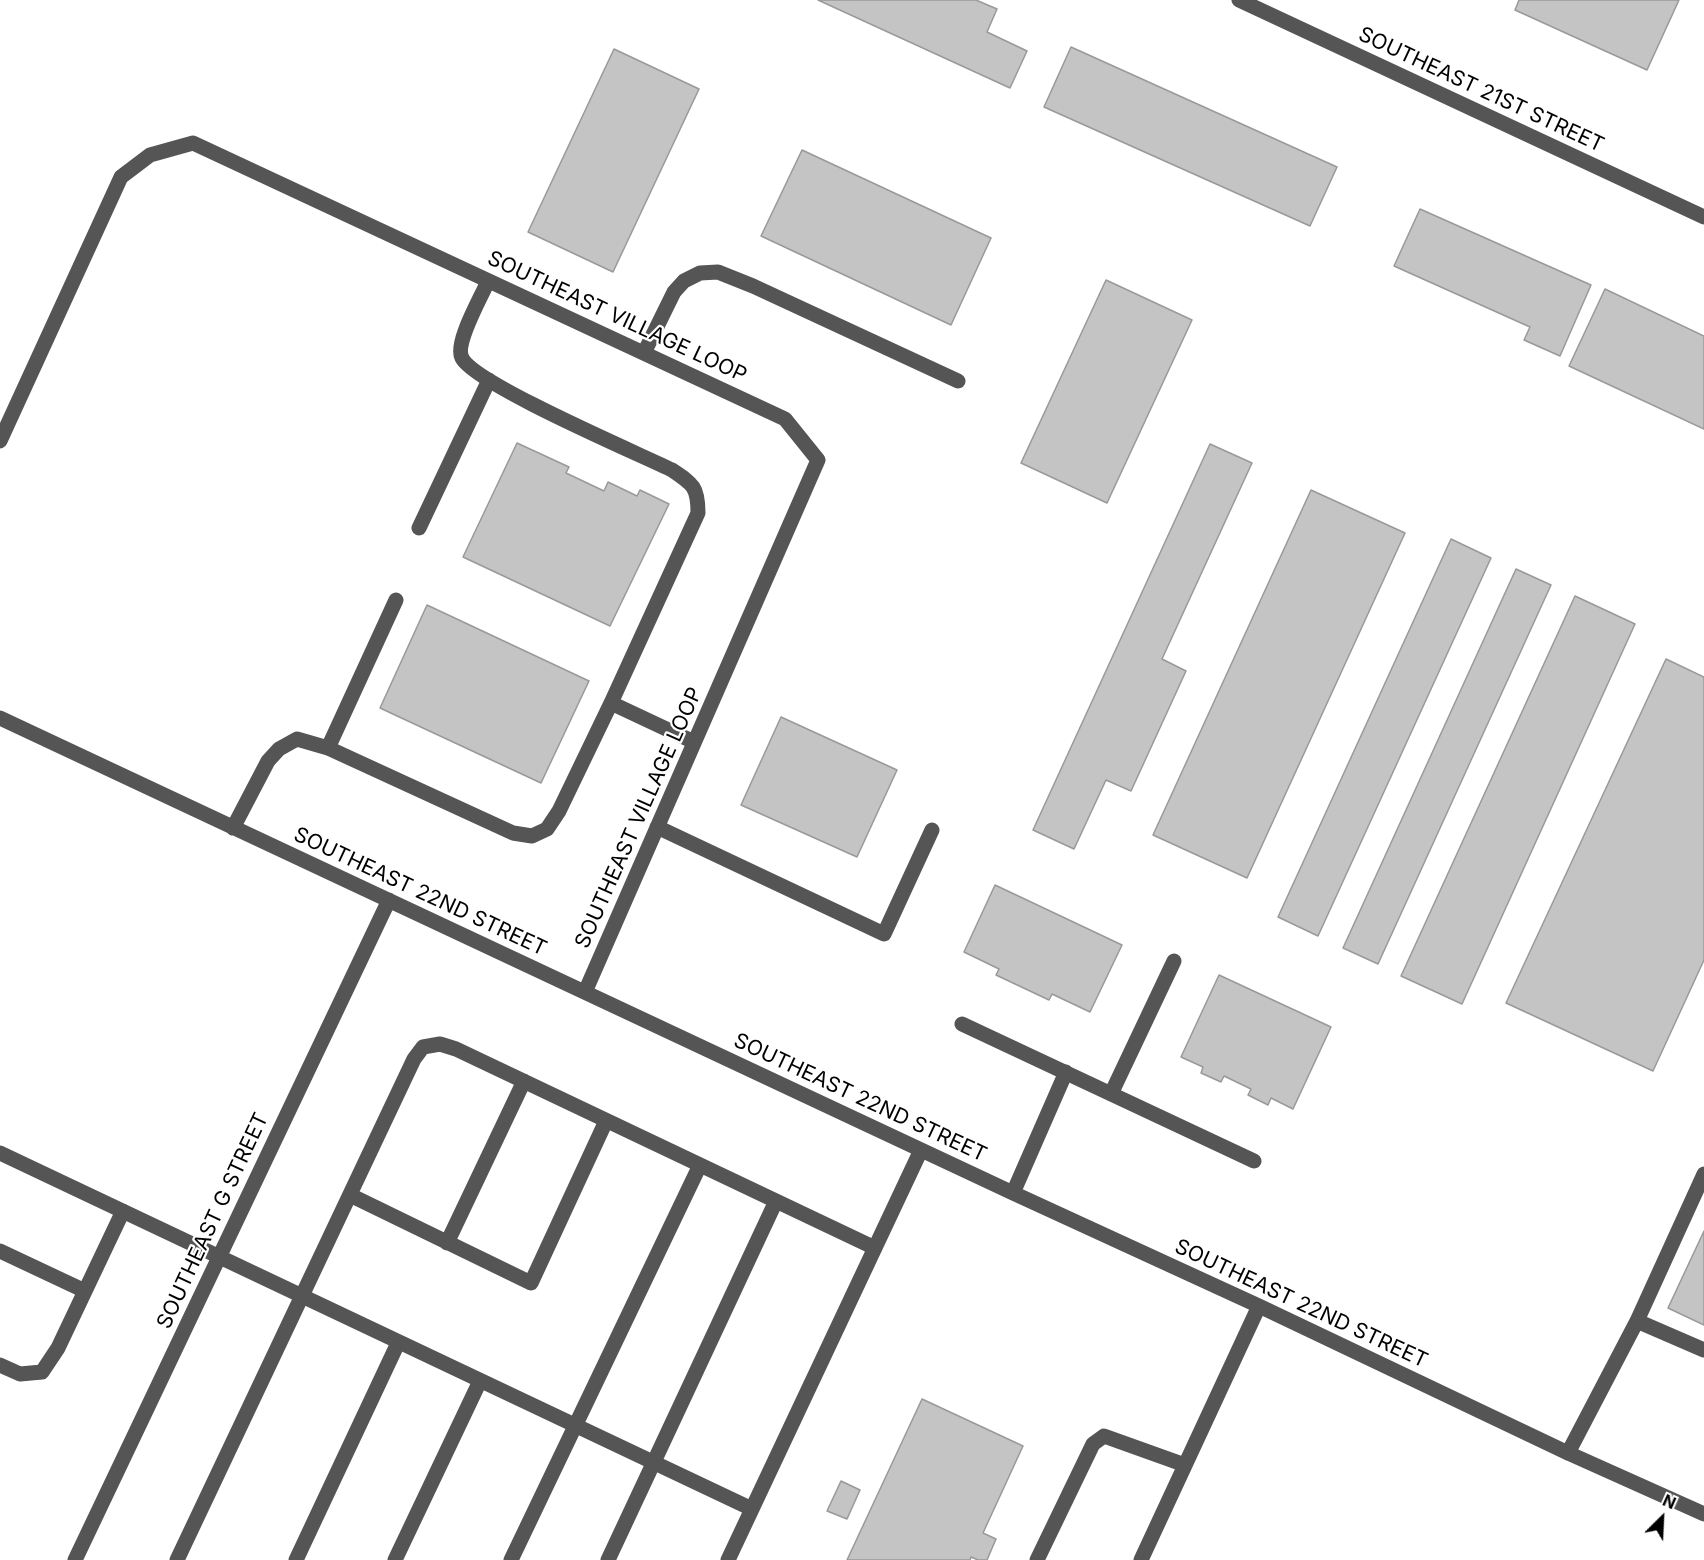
<!DOCTYPE html>
<style>
body{margin:0}
#map{position:relative;width:1704px;height:1560px;overflow:hidden;background:#fff;font-family:Inter,sans-serif}
canvas{display:block}
.north{position:absolute;left:1632px;top:1488px;width:60px;height:60px;-webkit-text-stroke:4px #fff;paint-order:stroke;rotate:24deg;font-size:16px;font-weight:700;line-height:24px;text-align:center;color:#000}
.north::after{content:'';display:block;margin:auto;width:21px;height:27px;background:#000;clip-path:polygon(50% 0,100% 100%,50% 72%,0 100%)}
</style>
<div id="map">
<canvas width="1704" height="1560"></canvas>
<div class="north">N</div>
</div>
<script>
const ctx = document.querySelector('canvas').getContext('2d');
ctx.lineJoin = 'round';
function fill(path, color) { ctx.fillStyle = color; ctx.fill(path, 'evenodd'); }
function trace(path, color, width, dash) { ctx.strokeStyle = color; ctx.lineWidth = width; ctx.lineCap = dash ? 'butt' : 'round'; ctx.setLineDash(dash || []); ctx.stroke(path); }
function label(font, color, halo, rows, align = 'center') {
  ctx.font = font + ' Inter,sans-serif'; ctx.lineWidth = 4.5; ctx.setLineDash([]); ctx.textBaseline = 'middle'; ctx.strokeStyle = halo; ctx.fillStyle = color; for (const [text, x, y, turn = 0] of rows) {
    ctx.save(); ctx.translate(x, y); ctx.rotate((+turn || 0) * Math.PI / 180); ctx.textAlign = isNaN(turn) ? turn : align; if (halo) ctx.strokeText(text, 0, 0); ctx.fillText(text, 0, 0); ctx.restore();
  }
}
const building = new Path2D(`
 M818 0H976L997 9 987 32 1027 51 1010 88Z
 M1519 0H1679L1647 70 1515 10Z
 M1071 47 1337 167 1310 226 1044 107Z
 M614 49 699 89 613 272 528 232Z
 M802 150 991 238 951 325 761 236Z
 M1420 209 1591 285 1560 356 1524 340 1530 327 1394 266Z
 M1106 280 1192 320 1107 503 1021 463Z
 M1605 289 1704 336V429L1569 366Z
 M517 443 569 467 566 473 604 491 608 482 637 496 640 490 669 504 610 626 463 557Z
 M1210 444 1252 463 1162 659 1186 671 1131 791 1106 780 1074 849 1033 830Z
 M1311 490 1405 533 1247 878 1153 835Z
 M1451 539 1491 558 1318 936 1278 917Z
 M1516 569 1551 585 1378 964 1343 948Z
 M1575 596 1635 624 1462 1004 1401 976Z
 M427 605 589 681 541 783 380 708Z
 M1666 659 1704 677V960L1653 1071 1506 1003Z
 M781 717 897 770 857 857 741 805Z
 M995 885 1122 945 1090 1012 1052 994 1049 1000 996 975 999 969 964 952Z
 M1219 975 1331 1027 1293 1109 1271 1098 1268 1105 1248 1095 1251 1089 1224 1076 1221 1082 1201 1073 1203 1067 1181 1057Z
 M1704 1231V1325L1668 1308Z
 M922 1399 1023 1446 983 1533 996 1539 987 1560H978L971 1557 970 1560H847Z
 M841 1481 860 1490 847 1519 827 1511Z`);
const minor = new Path2D(`
 M1239 0 1704 217
 M488 281C482 296 454 343 462 358 475 384 637 453 672 470 693 484 698 487 698 513L611 703 694 742
 M644 353 674 292 684 281 700 273 718 272 753 286 958 381
 M0 441 121 177 150 155 193 143 785 419 818 460 585 992
 M419 528 489 380
 M0 718 1013 1193 1259 1306 1568 1453 1704 1514
 M328 748 396 600
 M657 827 884 934 932 830
 M233 828 268 761 279 749 297 739 328 748 513 833 532 836 547 829 559 811 611 703
 M962 1024 1254 1161
 M1111 1094 1174 961
 M0 1153 752 1509
 M1013 1193 1066 1072
 M350 1195 531 1283 606 1121
 M447 1243 524 1081
 M0 1251 85 1291
 M1637 1321 1704 1350
 M0 1365 20 1374 42 1372 58 1348 123 1211
 M1568 1453 1637 1321 1704 1174
 M75 1560 389 900
 M177 1560 414 1059 423 1047 440 1044 456 1049 875 1248
 M296 1560 398 1343
 M395 1560 480 1381
 M511 1560 700 1165
 M608 1560 776 1201
 M728 1560 921 1150
 M1037 1560 1093 1444 1104 1436 1185 1465
 M1141 1560 1259 1306`);
const streetNames = [
 ["SOUTHEAST 21ST STREET",1481,90,25],
 ["SOUTHEAST VILLAGE LOOP",617,317,25],
 ["SOUTHEAST VILLAGE LOOP",639,818,-66],
 ["SOUTHEAST 22ND STREET",420,892,25],
 ["SOUTHEAST 22ND STREET",860,1098,25],
 ["SOUTHEAST G STREET",213,1221,-65],
 ["SOUTHEAST 22ND STREET",1301,1304,25]
];
fill(building, '#c4c4c4');
trace(building, '#999', 1.5);
trace(minor, '#555', 15);
label('21px', '#000', '#fff', streetNames);
</script>
